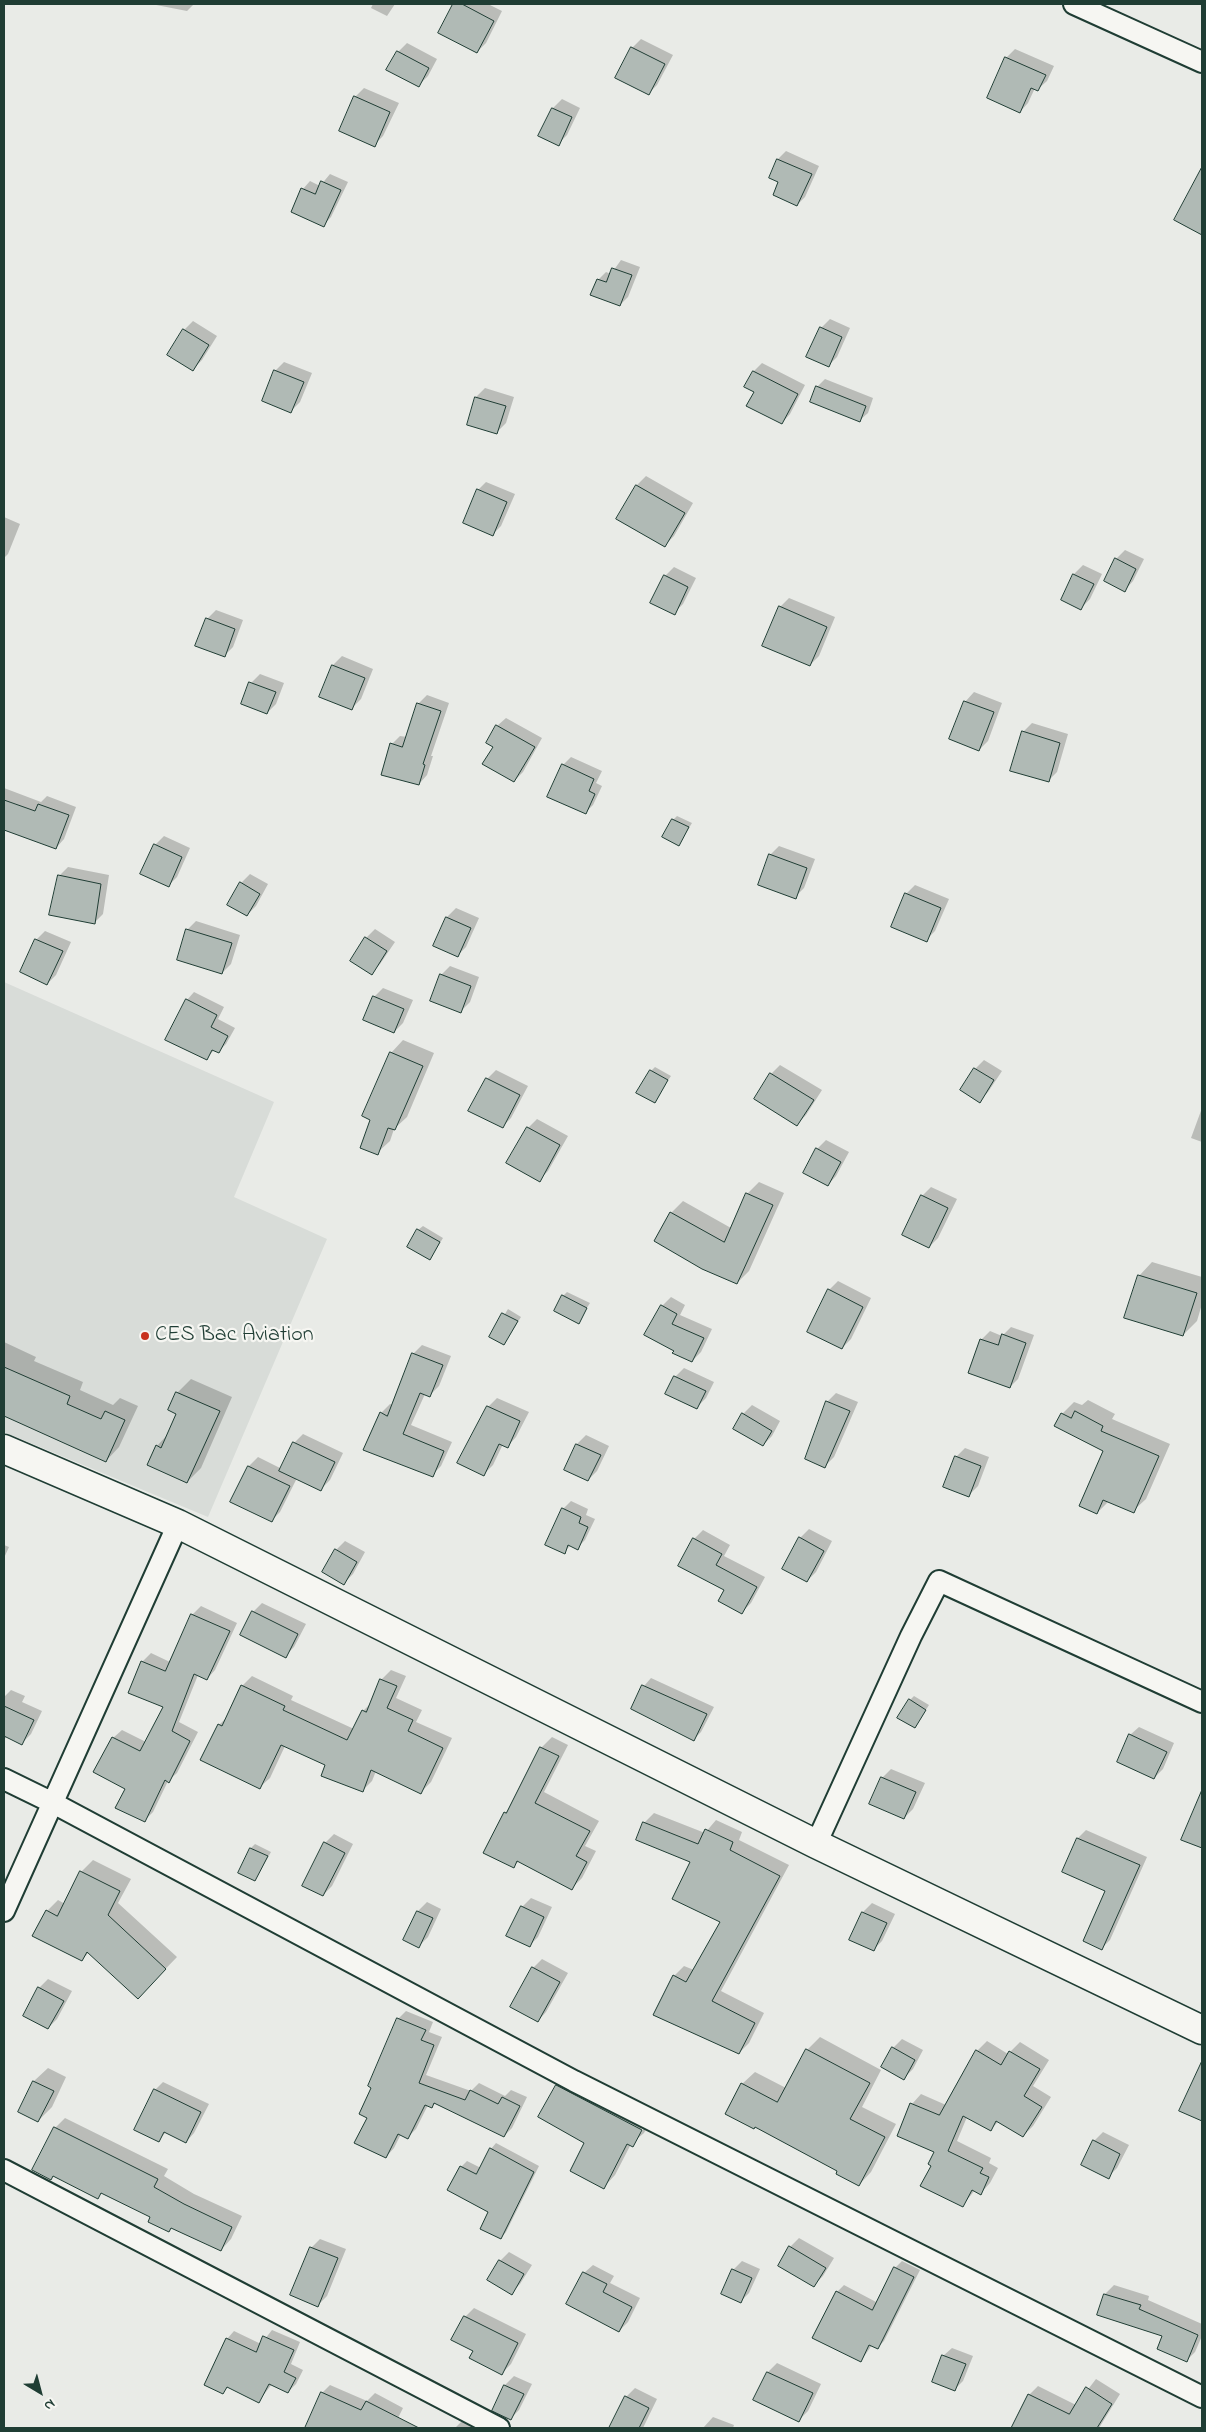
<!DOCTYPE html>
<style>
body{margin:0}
#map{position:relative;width:1206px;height:2432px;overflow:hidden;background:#e9ebe7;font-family:"Indie Flower",sans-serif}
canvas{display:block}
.frame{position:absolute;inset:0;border:5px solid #1f3d34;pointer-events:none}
.north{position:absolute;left:15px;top:2367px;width:50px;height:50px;-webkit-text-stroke:4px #f6f6f2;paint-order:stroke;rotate:143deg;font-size:14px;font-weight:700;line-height:20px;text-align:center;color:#1f3d34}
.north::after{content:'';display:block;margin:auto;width:18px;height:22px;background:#1f3d34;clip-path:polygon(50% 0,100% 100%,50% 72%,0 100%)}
</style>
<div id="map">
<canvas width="1206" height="2432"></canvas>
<div class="frame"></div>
<div class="north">N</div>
</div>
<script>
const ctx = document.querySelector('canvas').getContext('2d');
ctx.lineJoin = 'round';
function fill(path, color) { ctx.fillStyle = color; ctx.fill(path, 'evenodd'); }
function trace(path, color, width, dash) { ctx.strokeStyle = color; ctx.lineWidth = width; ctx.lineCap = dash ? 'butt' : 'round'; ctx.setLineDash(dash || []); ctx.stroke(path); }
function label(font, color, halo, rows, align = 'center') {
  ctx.font = font + ' "Indie Flower",sans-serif'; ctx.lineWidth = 4.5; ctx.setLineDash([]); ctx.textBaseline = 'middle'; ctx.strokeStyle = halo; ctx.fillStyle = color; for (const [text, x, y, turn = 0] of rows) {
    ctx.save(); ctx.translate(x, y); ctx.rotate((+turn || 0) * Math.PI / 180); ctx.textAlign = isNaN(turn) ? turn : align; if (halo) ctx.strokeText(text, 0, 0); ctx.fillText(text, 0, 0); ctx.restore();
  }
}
const built = new Path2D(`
 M4 982 274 1102 234 1197 327 1239 208 1517 4 1432Z`);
const shadow = new Path2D(`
 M151 4H194L187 11Z
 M373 4H395L387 16 371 8Z
 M454 4H488L502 11 486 43 477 52 439 32Z
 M641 39 673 55 657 85 648 94 632 48Z
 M407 43 437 59 428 76 419 85 398 52Z
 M1015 49 1054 66 1047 81 1038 89 1035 88 1028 103 1020 112 1006 58Z
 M364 88 399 103 383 136 374 145 355 97Z
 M562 99 580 108 567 135 558 144 553 108Z
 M786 151 819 166 805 197 797 205 780 181 771 177 778 159Z
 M330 174 348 182 331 217 324 225 303 189 310 181 320 186Z
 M1202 177V233L1176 220 1194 185Z
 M621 260 640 267 628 297 620 305 598 280 606 272 611 274Z
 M830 319 850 328 837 357 828 366 821 328Z
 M193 321 217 336 202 360 193 369 184 330Z
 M284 362 312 373 300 402 291 411 275 371Z
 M762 363 805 385 790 414 782 423 755 391 746 387 754 371Z
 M825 379 873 398 868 413 860 420 817 387Z
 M485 388 514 397 506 423 497 432 468 424 476 397Z
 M646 476 693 503 674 536 665 545 618 519 637 485Z
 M486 482 515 494 501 526 493 534 478 490Z
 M4 517 20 524 8 554 4 558Z
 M1125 550 1144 559 1133 581 1125 590 1116 559Z
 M1083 565 1102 574 1090 599 1081 608 1062 599 1074 574Z
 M674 567 696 578 683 604 674 613 665 576Z
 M789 598 835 617 819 656 810 665 780 607Z
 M216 610 243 620 233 647 224 656 207 619Z
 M342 656 373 669 361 699 352 708 321 696 333 665Z
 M260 674 284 683 276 704 267 713 251 683Z
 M974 692 1002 703 988 741 979 750 965 702Z
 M427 695 449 703 431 756H433L427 775 419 784 392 744 400 736 407 737 418 704Z
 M506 718 542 738 523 772 514 781 494 747 497 726Z
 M1032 723 1068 734 1057 772 1048 781 1023 732Z
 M571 757 602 771 596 783 602 786 593 805 585 813 563 765Z
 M4 788 41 802 47 796 76 807 64 839 56 848 4 830Z
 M677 816 692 823 679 844 673 820Z
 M164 836 190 848 177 877 168 886 155 845Z
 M779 846 815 859 804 888 795 897 770 855Z
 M68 867 109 875 103 914 94 923 59 876Z
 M250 874 268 884 256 906 247 915 241 883Z
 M915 885 949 899 935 931 926 940 906 894Z
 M456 908 479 918 466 947 457 956 435 946 447 917Z
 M196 921 240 935 231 964 222 973 187 930Z
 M375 929 395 942 380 964 371 973 366 938Z
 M45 931 71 942 56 975 47 984 36 940Z
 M450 966 479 977 470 1002 461 1011 441 975Z
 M383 988 413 1000 403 1023 394 1032 374 997Z
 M194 992 224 1007 218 1019 235 1028 226 1044 219 1051 215 1049 206 1059 187 1000Z
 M403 1040 434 1053 407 1117 394 1129 390 1141 377 1153 372 1119 391 1053Z
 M984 1060 1002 1071 988 1092 979 1101 975 1069Z
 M780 1065 822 1090 806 1115 797 1124 756 1098 771 1074Z
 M655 1067 671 1076 654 1101 651 1071Z
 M496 1070 528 1086 511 1118 502 1127 487 1079Z
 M1202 1108V1142L1191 1138Z
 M537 1119 568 1136 548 1171 539 1180 528 1128Z
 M826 1140 849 1152 836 1176 828 1185 817 1149Z
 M759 1182 784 1193 749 1271 737 1283 655 1241 671 1213 683 1201 731 1228 747 1194Z
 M931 1187 957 1199 938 1238 929 1247 922 1196Z
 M423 1226 443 1238 430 1259 418 1230Z
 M1152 1262 1202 1277V1304L1197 1321 1183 1335 1139 1276Z
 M838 1281 871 1298 851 1339 842 1348 829 1290Z
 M567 1292 590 1303 578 1322 563 1296Z
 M671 1297 685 1305 680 1315 712 1329 701 1352 692 1361 662 1306Z
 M508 1309 521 1317 504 1344 491 1337Z
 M1011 1327 1034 1335 1018 1379 1010 1387 981 1340 990 1331 1002 1336Z
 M4 1342 36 1357 34 1361 83 1382 80 1390 113 1405 120 1398 138 1406 119 1447 106 1461 4 1415Z
 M422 1345 451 1356 439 1386 430 1395 425 1394 411 1425 452 1442 441 1466 432 1475 381 1413 390 1404 393 1405 413 1354Z
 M684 1368 714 1382 706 1398 697 1407 675 1377Z
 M191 1379 232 1397 201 1468 187 1482 157 1446 169 1433 178 1413 177 1393Z
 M836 1393 858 1402 834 1457 825 1466 827 1402Z
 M497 1398 529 1412 516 1437 508 1446 503 1444 493 1465 484 1474 488 1407Z
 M1088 1400 1115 1414 1112 1419 1170 1444 1146 1499 1133 1511 1109 1501 1097 1513 1105 1451 1062 1414 1074 1402 1082 1405Z
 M752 1405 780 1421 772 1436 763 1445 743 1414Z
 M303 1434 343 1453 330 1480 321 1489 297 1478 280 1512 271 1521 232 1502 249 1466 258 1457 282 1469 294 1443Z
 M586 1435 609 1446 597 1471 588 1480 565 1469 577 1444Z
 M965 1448 989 1457 978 1486 969 1495 956 1457Z
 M571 1501 588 1509 586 1515 595 1519 585 1540 577 1548 571 1545 564 1552 563 1509Z
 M809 1529 832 1541 816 1572 807 1581 800 1538Z
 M703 1530 730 1545 724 1556 765 1577 751 1603 742 1612 694 1539Z
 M345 1541 365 1552 353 1574 344 1583 336 1550Z
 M4 1545 9 1547 4 1558Z
 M262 1603 306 1624 294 1647 285 1656 253 1612Z
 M201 1606 237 1623 215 1670 207 1679 198 1675 179 1722 198 1732 177 1773 168 1781 153 1812 144 1821 127 1788 113 1738 122 1730 146 1742 164 1707 142 1662 151 1653 170 1662 192 1615Z
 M391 1670 406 1676 396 1698 422 1710 416 1722 452 1738 431 1782 421 1792 376 1771 372 1781 362 1791 326 1765 285 1746 270 1778 260 1787 219 1725 229 1715 242 1686 252 1676 293 1696 291 1700 354 1729 363 1711 372 1702 381 1680Z
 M651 1678 714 1707 701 1732 693 1740 644 1686Z
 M11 1690 25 1696 22 1702 42 1711 31 1734 22 1743 7 1736 4 1740V1697Z
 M914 1696 929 1705 915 1727 910 1700Z
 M1139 1727 1174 1743 1163 1769 1154 1778 1130 1735Z
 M552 1737 568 1745 544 1792 599 1821 585 1846 596 1851 582 1878 572 1888 519 1861 514 1866 505 1813 511 1808 542 1747Z
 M891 1769 925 1783 913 1809 904 1818 882 1778Z
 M1202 1797V1847L1183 1839Z
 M654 1813 705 1833 716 1820 742 1832 739 1840 789 1865 721 1991 764 2013 749 2043 739 2053 674 1976 684 1966 694 1970 722 1921 692 1861 644 1823Z
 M1086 1830 1147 1857 1110 1940 1102 1948 1107 1890 1064 1872 1078 1838Z
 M334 1834 353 1844 332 1886 323 1895 325 1843Z
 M255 1844 271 1852 255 1880 251 1848Z
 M93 1860 131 1879 118 1903 177 1957 149 1986 89 1952 82 1960 47 1911 58 1900 65 1904 81 1872Z
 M531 1898 552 1907 538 1937 529 1946 522 1907Z
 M427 1902 441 1909 428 1937 419 1946 404 1940 418 1911Z
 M872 1903 895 1914 882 1941 873 1950 851 1939 863 1912Z
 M542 1959 568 1973 546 2012 538 2021 533 1968Z
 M48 1979 72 1991 57 2019 48 2028 39 1988Z
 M406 2011 433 2022 429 2032 442 2037 426 2075 471 2091 479 2083 505 2096 511 2090 527 2097 512 2128 504 2136 436 2103 432 2106 428 2105 416 2129 408 2137 401 2134 394 2148 386 2157 369 2117 373 2087 398 2019Z
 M820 2037 881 2070 862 2107 896 2124 871 2172 859 2185 742 2084 755 2072 786 2088 807 2050Z
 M902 2039 923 2050 913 2069 904 2078 883 2067 893 2048Z
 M987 2041 1008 2054 1020 2042 1049 2060 1033 2086 1051 2097 1033 2126 1023 2136 999 2121 991 2129 967 2117 957 2141 991 2158 989 2163 998 2168 990 2183 981 2193 975 2190 963 2205 933 2165 935 2151 912 2104 921 2094 946 2105 977 2051Z
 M1202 2066V2120L1181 2111Z
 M48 2068 66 2077 52 2107 38 2121 19 2112 34 2081Z
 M568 2074 652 2118 644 2133 631 2144 615 2175 604 2187 586 2142 557 2086ZM643 2124 646 2125 641 2133H639Z
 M163 2082 209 2104 194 2133 186 2142 166 2132 159 2140 155 2090Z
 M65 2118 168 2169 164 2176 194 2194 242 2216 231 2239 221 2250 172 2227 169 2231 152 2216 103 2192 98 2197 55 2175 51 2178 55 2128Z
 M1103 2132 1129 2145 1117 2168 1108 2177 1094 2141Z
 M496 2143 539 2166 506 2232 501 2238 489 2212 449 2190 461 2167 467 2161 481 2168 491 2149Z
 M799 2238 834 2258 823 2276 814 2285 790 2247Z
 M320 2239 346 2249 327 2296 318 2305 311 2248Z
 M509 2252 532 2265 520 2284 511 2293 500 2261Z
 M742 2261 760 2269 749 2293 740 2302 733 2270Z
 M902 2261 920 2270 884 2341 877 2348 872 2345 861 2361 837 2292 844 2285 878 2303 895 2268Z
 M593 2265 614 2276 610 2283 640 2298 628 2322 619 2331 584 2273Z
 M1114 2285 1149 2296 1148 2300 1202 2324V2336L1195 2352 1186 2361 1164 2335 1099 2314 1105 2294Z
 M474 2308 526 2334 511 2364 502 2373 474 2351 465 2317Z
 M272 2330 300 2342 291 2364 303 2370 296 2384 288 2392 272 2384 259 2401 229 2386 223 2392 227 2339 234 2331 261 2344Z
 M952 2348 973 2356 963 2381 955 2389 943 2356Z
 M777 2363 821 2384 808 2411 799 2420 755 2400 768 2372Z
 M514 2376 532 2384 519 2410 510 2419 493 2410 505 2385Z
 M1096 2379 1120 2394 1099 2428H1019L1014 2426 1029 2395 1038 2386 1076 2405Z
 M330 2385 367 2401 375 2393 403 2408 393 2428H318L308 2424 322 2393Z
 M635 2388 657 2399 643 2428H610L626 2397Z
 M713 2417 734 2425 733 2428H703Z
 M462 2421 476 2428H455Z`);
const building = new Path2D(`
 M453 4H462L494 21 477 53 438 33Z
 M631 47 665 64 649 95 615 78Z
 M397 51 429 68 419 87 386 70Z
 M1005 57 1046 75 1038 91 1031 88 1020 113 987 98Z
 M354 96 390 112 375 147 339 131Z
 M552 108 572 117 559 146 538 136Z
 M777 159 812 174 797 206 773 195 778 182 769 178Z
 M1202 167V235L1174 220Z
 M321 181 341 190 324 227 291 212 301 188 315 194Z
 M612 268 632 275 620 306 590 295 597 279 606 282Z
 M820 327 842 337 829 367 806 357Z
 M183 329 209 345 193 371 167 355Z
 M274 370 304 382 291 413 262 401Z
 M753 371 798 394 782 424 746 406 754 392 744 387Z
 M816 386 866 406 860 422 810 402Z
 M475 397 506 406 497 434 467 425Z
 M636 485 685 513 665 547 616 519Z
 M477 489 507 502 493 536 463 523Z
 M1115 558 1136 569 1125 592 1104 581Z
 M1073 574 1094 584 1081 610 1061 600Z
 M664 575 688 587 675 615 650 603Z
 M779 606 827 627 810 666 762 646Z
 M206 618 235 629 225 657 195 646Z
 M332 665 365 678 352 710 319 697Z
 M249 682 276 692 267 714 241 704Z
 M964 701 994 712 979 751 949 739Z
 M417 703 441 711 423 764 425 765 419 785 381 775 390 743 402 747Z
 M496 725 535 747 514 782 482 764 493 747 486 743Z
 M1022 731 1060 743 1049 782 1010 771Z
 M562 764 594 779 589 791 595 794 586 814 547 797Z
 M4 800 35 811 38 804 69 815 56 849 4 830Z
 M672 819 689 827 679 846 662 837Z
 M154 844 182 857 169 887 140 874Z
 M769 854 807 868 796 899 758 885Z
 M58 875 101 884 95 924 49 915Z
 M240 882 260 894 247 916 227 905Z
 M905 893 941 908 927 942 891 927Z
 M446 917 471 928 458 957 433 946Z
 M186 929 232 943 222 974 177 960Z
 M365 937 387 951 372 975 350 961Z
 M35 939 63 951 47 985 20 972Z
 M440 974 471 986 461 1013 430 1001Z
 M373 996 404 1009 394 1033 363 1020Z
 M186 999 217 1015 211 1027 228 1036 219 1053 212 1050 207 1060 165 1040Z
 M390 1052 423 1066 395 1130 388 1128 378 1155 360 1148 370 1120 362 1116Z
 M974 1068 994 1080 980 1103 960 1090Z
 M650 1070 668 1080 655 1103 636 1093Z
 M770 1073 814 1100 797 1126 754 1099Z
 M486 1078 520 1095 503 1128 468 1111Z
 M527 1127 560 1145 540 1182 506 1163Z
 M816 1148 841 1162 828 1186 803 1173Z
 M746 1193 773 1205 737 1284 702 1269 654 1241 670 1212 724 1242Z
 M921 1195 948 1208 929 1248 902 1235Z
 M417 1229 440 1242 430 1260 407 1247Z
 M1138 1275 1197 1293 1183 1336 1124 1318Z
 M828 1289 863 1307 842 1349 807 1332Z
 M562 1295 587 1308 579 1324 554 1311Z
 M661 1305 677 1314 672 1324 704 1338 692 1362 672 1353 674 1351 644 1335Z
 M502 1313 518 1321 504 1345 489 1337Z
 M1002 1334 1026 1343 1010 1388 968 1373 980 1339 998 1345Z
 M412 1353 443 1365 430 1397 420 1393 403 1434 444 1451 433 1477 363 1450 380 1412 387 1416Z
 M4 1367 70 1396 67 1404 101 1419 105 1411 125 1420 106 1462 4 1416Z
 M674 1376 706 1391 697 1409 665 1394Z
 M176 1392 220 1411 187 1483 147 1465 156 1445 161 1448 176 1414 168 1410Z
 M826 1401 850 1411 825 1468 805 1459Z
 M487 1406 520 1421 508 1448 499 1444 484 1476 457 1463Z
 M1075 1411 1103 1426 1101 1431 1159 1456 1134 1513 1103 1500 1097 1514 1079 1506 1103 1451 1054 1426 1061 1413 1071 1418Z
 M742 1413 772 1431 763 1446 733 1429Z
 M293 1442 335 1462 321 1491 279 1471Z
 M576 1444 601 1455 588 1481 564 1470Z
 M955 1456 981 1466 969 1497 943 1487Z
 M248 1466 290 1486 272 1522 230 1502Z
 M562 1508 581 1517 579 1523 588 1527 578 1550 568 1545 565 1554 545 1545Z
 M799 1537 824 1551 807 1582 782 1569Z
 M693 1538 722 1554 716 1565 757 1587 742 1614 718 1601 724 1590 678 1566Z
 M335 1549 357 1562 344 1585 322 1572Z
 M252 1611 298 1634 286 1658 240 1635Z
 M191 1614 230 1631 207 1680 194 1674 172 1731 190 1741 169 1783 165 1780 145 1822 115 1808 125 1789 93 1772 112 1737 140 1751 163 1707 128 1693 141 1661 165 1671Z
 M380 1679 397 1686 387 1708 413 1720 408 1731 443 1748 421 1794 371 1770 363 1792 321 1776 325 1765 281 1745 260 1789 200 1760 218 1724 222 1726 241 1685 285 1706 283 1710 347 1740 362 1710 366 1712Z
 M642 1685 707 1714 694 1741 631 1709Z
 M909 1699 926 1710 915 1728 897 1718Z
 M4 1706 34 1720 22 1745 4 1736Z
 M1129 1734 1167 1752 1154 1779 1117 1762Z
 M540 1747 559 1756 535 1803 590 1831 576 1856 587 1862 572 1890 517 1861 514 1868 483 1853 504 1812 506 1813Z
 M881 1777 916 1792 904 1819 869 1804Z
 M1202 1790V1848L1181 1840Z
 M643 1822 698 1844 705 1829 733 1842 730 1850 780 1876 712 2001 755 2023 739 2054 653 2015 673 1975 686 1982 720 1922 672 1899 690 1862 636 1840Z
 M1077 1838 1140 1865 1102 1950 1083 1941 1105 1891 1062 1872Z
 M324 1842 345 1853 323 1896 302 1886Z
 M250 1848 268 1856 255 1881 238 1873Z
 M80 1871 120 1891 108 1915 166 1969 138 1999 87 1952 82 1961 32 1936 46 1910 57 1916Z
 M521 1906 544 1917 530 1947 506 1936Z
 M417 1911 433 1918 419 1948 403 1940Z
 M862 1912 887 1923 874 1951 849 1940Z
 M532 1967 560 1982 538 2022 510 2007Z
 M38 1987 64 2001 48 2029 23 2016Z
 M397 2018 426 2030 421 2040 434 2045 419 2083 465 2100 470 2090 498 2104 502 2097 520 2106 504 2137 434 2103 432 2108 425 2105 408 2139 398 2134 386 2158 354 2143 367 2118 359 2114 371 2088 368 2086Z
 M892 2047 915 2060 904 2080 881 2067Z
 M806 2049 870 2083 850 2119 885 2137 859 2186 836 2174 837 2171 755 2127 754 2129 725 2114 741 2083 777 2102Z
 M976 2050 1001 2065 1009 2051 1040 2069 1024 2096 1042 2107 1023 2137 996 2121 991 2131 963 2116 948 2151 983 2168 980 2173 989 2177 981 2195 972 2190 963 2207 920 2186 931 2166 928 2164 934 2152 897 2136 910 2103 939 2115Z
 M1202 2061V2121L1179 2111Z
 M33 2081 54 2091 38 2122 18 2112Z
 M556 2085 642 2130 633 2147 627 2144 604 2189 570 2171 584 2143 538 2117Z
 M154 2089 201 2112 186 2143 164 2132 159 2142 134 2130Z
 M54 2127 158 2179 154 2187 184 2204 232 2227 221 2251 171 2228 169 2232 148 2222 150 2217 101 2193 98 2199 53 2176 51 2180 32 2170Z
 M1093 2140 1120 2154 1109 2179 1081 2165Z
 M490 2148 534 2172 501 2239 480 2229 488 2212 447 2190 460 2166 476 2174Z
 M789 2246 826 2268 814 2287 778 2266Z
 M310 2247 338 2258 318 2307 290 2295Z
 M499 2260 524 2274 512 2295 487 2280Z
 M894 2267 914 2277 878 2349 869 2345 861 2362 812 2338 836 2291 872 2310Z
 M732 2269 752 2278 741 2303 721 2294Z
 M583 2272 607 2284 603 2292 632 2307 619 2332 566 2304Z
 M1104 2294 1141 2305 1139 2309 1198 2335 1187 2362 1157 2349 1162 2336 1097 2315Z
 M464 2316 518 2343 502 2375 469 2358 473 2351 451 2340Z
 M263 2336 294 2350 284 2372 296 2378 288 2393 269 2384 259 2403 227 2387 223 2394 204 2385 226 2338 256 2352Z
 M942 2355 966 2364 955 2391 932 2382Z
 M767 2372 813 2393 799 2422 753 2400Z
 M504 2385 524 2394 511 2420 492 2411Z
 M1086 2387 1112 2404 1097 2428H1011L1028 2394 1069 2414Z
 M321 2392 361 2410 366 2401 419 2428H305Z
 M625 2396 649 2408 639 2428H609Z`);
const street = new Path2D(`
 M1074 4 1202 62
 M4 1779 53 1803 574 2081 1202 2397
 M816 1844 911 1636 939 1581 1202 1702
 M4 1911 178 1524
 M4 2170 499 2428`);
const secondary = new Path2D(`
 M4 1449 178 1524 816 1844 1202 2030`);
const markers = [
 [145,1336,5,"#c8321e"]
];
const poiNames = [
 ["CES Bac Aviation",155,1336]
];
fill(built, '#d8dcd8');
fill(shadow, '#0003');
fill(building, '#b0bab5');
trace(building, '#1f3d34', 1);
trace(street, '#1f3d34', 24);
trace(secondary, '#1f3d34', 31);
trace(street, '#f6f6f2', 20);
trace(secondary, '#f6f6f2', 28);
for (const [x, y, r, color] of markers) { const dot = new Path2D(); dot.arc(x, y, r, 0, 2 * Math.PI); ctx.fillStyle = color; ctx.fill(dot); trace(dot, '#f6f6f2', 2); }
label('22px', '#1f3d34', '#f6f6f2', poiNames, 'left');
</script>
